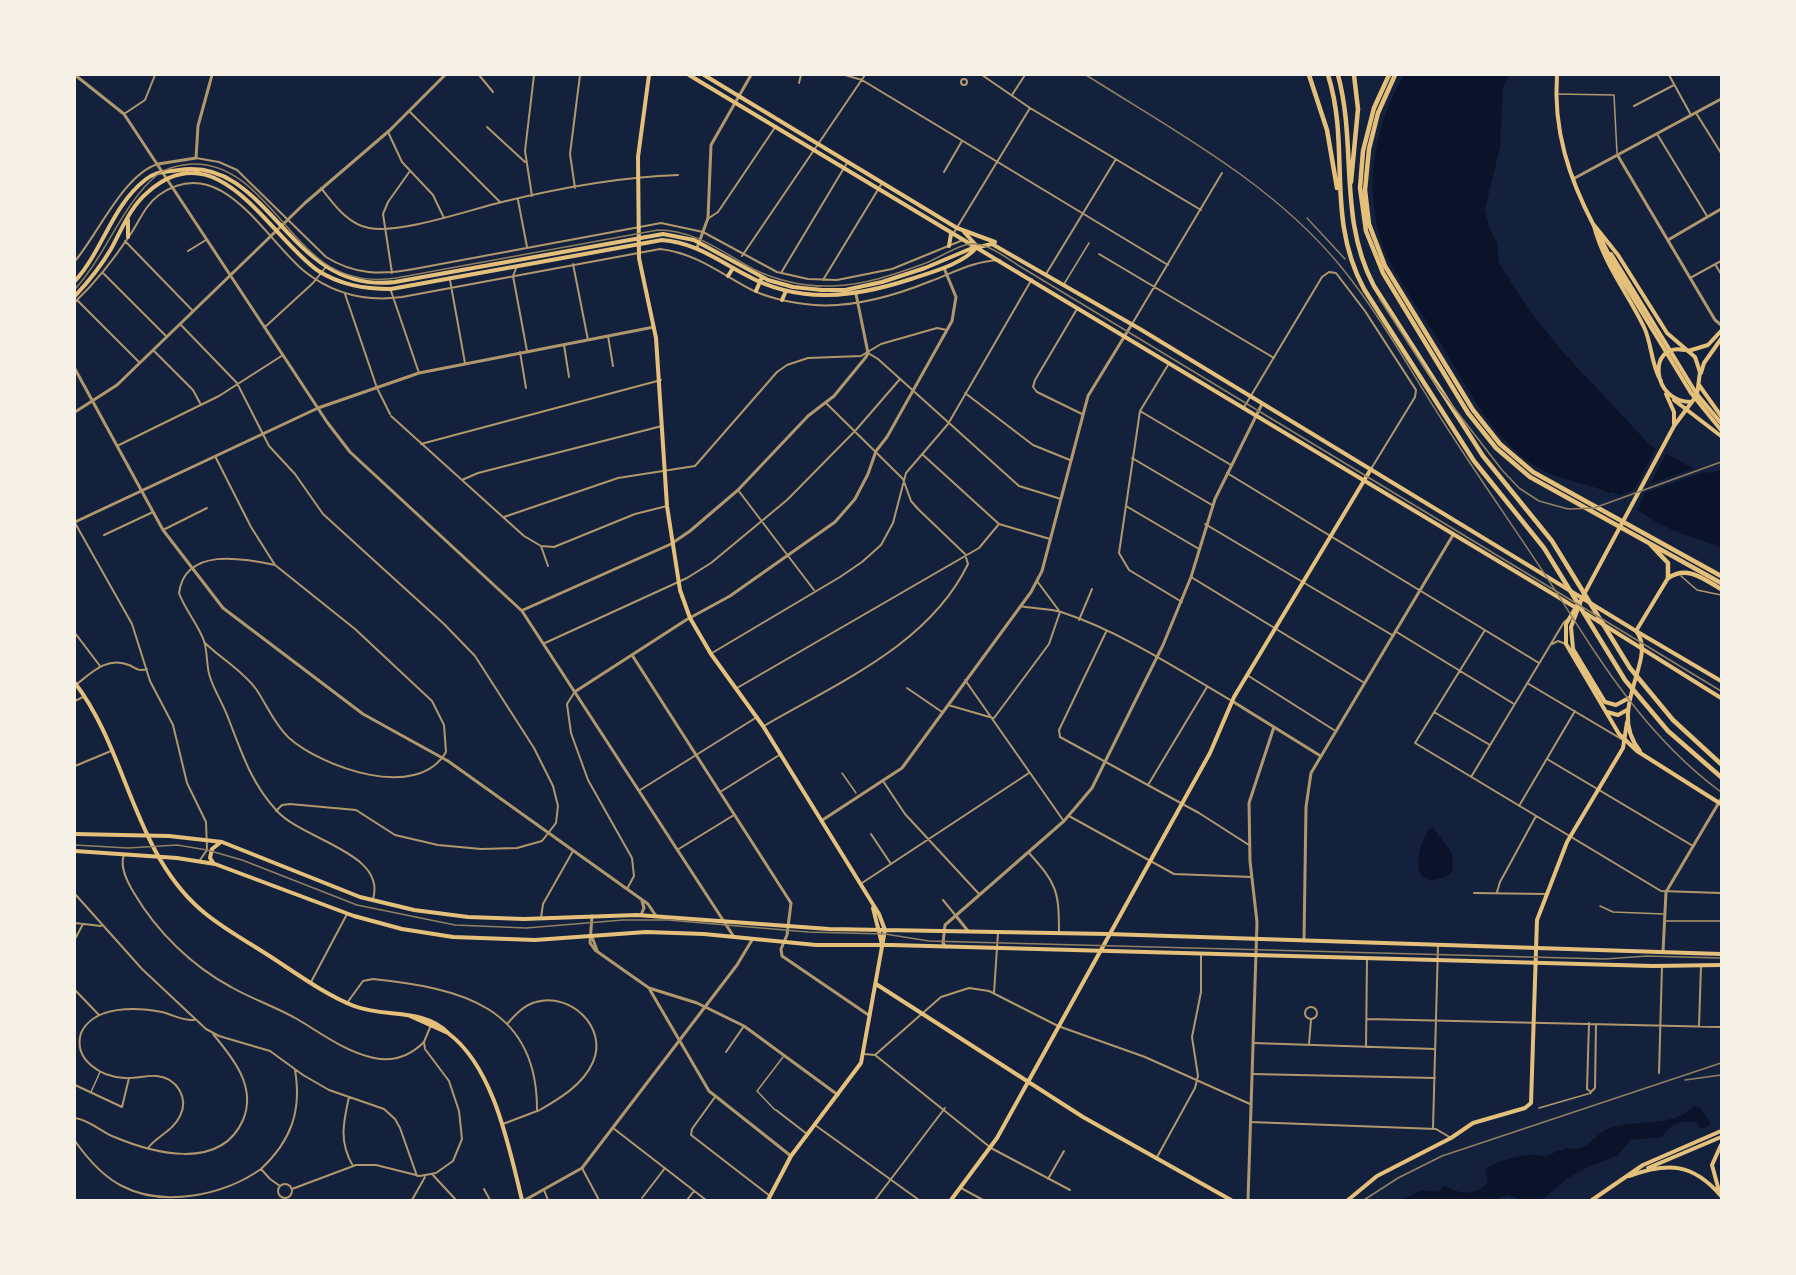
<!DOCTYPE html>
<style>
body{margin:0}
#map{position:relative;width:1796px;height:1275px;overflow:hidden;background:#14213d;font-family:Karla,sans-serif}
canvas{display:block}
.frame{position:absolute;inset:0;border:76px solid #f6f1e7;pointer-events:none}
</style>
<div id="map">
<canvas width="1796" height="1275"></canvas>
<div class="frame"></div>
</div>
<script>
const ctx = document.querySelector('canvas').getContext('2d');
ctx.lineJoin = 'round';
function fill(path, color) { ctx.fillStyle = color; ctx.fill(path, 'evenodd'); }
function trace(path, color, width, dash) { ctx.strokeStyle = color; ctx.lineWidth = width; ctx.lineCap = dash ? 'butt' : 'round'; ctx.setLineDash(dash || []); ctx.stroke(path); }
const water = new Path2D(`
 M1404 75H1509L1503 87 1500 147 1485 209 1489 227 1497 242 1499 263 1530 311 1561 350 1650 445 1703 473 1721 471V548C1703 539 1684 536 1666 527 1645 517 1625 500 1605 491 1579 481 1552 479 1529 462 1490 433 1467 388 1443 347 1425 317 1403 289 1388 258 1361 200 1372 128 1404 75Z
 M1433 828 1452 853 1453 871 1448 876 1431 881 1421 876C1415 860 1420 843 1429 829Z
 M1694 1106 1700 1107 1710 1122 1709 1126 1701 1129 1695 1122C1678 1120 1672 1124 1662 1137L1631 1140 1617 1156 1590 1166 1568 1178 1542 1200H1520L1509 1195 1492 1200H1401L1422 1190 1438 1192 1445 1185C1459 1195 1476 1196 1488 1182L1485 1171C1491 1161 1535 1150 1545 1157L1557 1151H1562L1565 1148 1579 1149C1590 1144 1596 1135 1606 1130 1632 1117 1672 1130 1694 1106Z`);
const pier = new Path2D(`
 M1657 446 1667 452 1650 484 1698 467 1706 471 1645 493 1639 505 1641 511 1638 507 1636 511 1625 506 1626 500 1618 503 1610 498 1617 496 1608 494 1612 492 1620 495 1634 490Z`);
const service = new Path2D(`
 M1557 94 1614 95 1617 153
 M1681 576 1697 590 1721 595
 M1600 906 1613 912 1664 914
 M1665 921H1721
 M91 1092 100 1072
 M1539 1108 1591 1093
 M775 1110 757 1091 783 1057`);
const pedestrian = new Path2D(`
 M1064 284 1089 243
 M842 773 856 793`);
const minor = new Path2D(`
 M479 75 493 92
 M845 75 862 80 1168 265
 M982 75 1030 108 1201 210
 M1669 75 1691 115
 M961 82a3 3 0 1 1 6 0a3 3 0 1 1-6 0Z
 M799 83 801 75
 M1012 95 1025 75
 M1634 106 1674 85
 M409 111 500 202
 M1696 113 1721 153
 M124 114 145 100 155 75
 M487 127 525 162
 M388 132 402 162 433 195 444 218
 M1657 134 1707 216
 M196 158 219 162 237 170 326 257C355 275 381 275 414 269L661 223 703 232 777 272 808 279 837 280 892 269 963 240
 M944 172 962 141
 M321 188C334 204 347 224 369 228 401 234 469 210 502 202 559 188 620 177 678 175
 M575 188 570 154 580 75
 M532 196 525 151 534 75
 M518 200 527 247
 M709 218 718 212 776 126
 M953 234 1030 108
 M125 241 192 310
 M188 251 206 240
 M1099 254 1274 358
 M742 256 865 75
 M75 261C98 234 124 174 158 164
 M573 264 588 340
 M1715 264 1721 274
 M517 266 513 276 527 351
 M103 273 167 337
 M392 273 383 214 388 202 410 171
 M781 273 847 163
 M1046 274 1116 159
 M1690 278 1721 261
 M450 280 465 363
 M823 280 882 183
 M391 291 419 373
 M345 294 377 388 390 414
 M78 301 140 363
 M75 302C95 283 114 259 130 235 139 222 145 205 159 195 221 151 264 238 304 271 333 294 366 302 402 297L660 249C696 253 721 274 752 290 771 299 793 303 814 305 854 308 894 296 931 281 955 272 974 261 1000 260
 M1077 309 1035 380 1033 387 1037 392 1082 414
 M180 324 237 383 269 446 295 474 323 514 444 624 475 656 534 748 553 786 558 806 556 823 542 841 517 848 481 849 438 845 395 835 356 810 290 804 282 805 276 811
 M1132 324 1222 173
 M265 327 313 283 325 268
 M608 336 613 366
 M564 345 569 377
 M153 350 193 390 200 403
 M520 352 526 388
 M868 353 878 359 1019 486 1061 499
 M1168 365 1140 411 1119 553 1129 570 1182 602
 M965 393 1033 445 1070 460
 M1243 409 1322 277 1329 272 1336 273 1365 311 1416 390 1415 397 1371 469
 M1140 411 1231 465
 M391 416 524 536 541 546 554 547 635 514 667 506
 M421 444 661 380
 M117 446 219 396 283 355
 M922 454 999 524 1050 539
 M1132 458 1212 505
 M1227 473 1539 663
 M462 480 478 473 662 426
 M738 490 814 590
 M1126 506 1199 549
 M504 517 618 478 695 466 777 372 787 365 808 358 861 356 881 344 937 328 947 330
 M75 523 132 624 150 681 173 725 187 783 206 822 207 850 200 860
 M1205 524 1392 635
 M163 530 207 508
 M104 535 153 512
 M541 546 548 566
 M275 565C243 558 185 547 179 593 185 610 198 624 204 641 208 653 206 666 210 677 214 690 222 702 227 715 241 750 250 782 277 811 303 840 387 853 373 899
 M1191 577 1363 682
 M1037 581 1060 612
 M1020 606C1034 609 1048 608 1061 612 1120 631 1179 670 1232 701
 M1079 620 1092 589
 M1485 630 1415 743 1661 891 1721 893
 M1395 631 1514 704
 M1106 632 1059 730 1060 737 1199 813 1249 845
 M75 633 100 666
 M204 642C220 658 242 670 256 689 267 705 274 724 289 738 322 767 417 802 446 752L444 725 432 701 355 629 275 565 251 527 215 456
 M545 643 687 578 711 563 787 500 855 431 900 379
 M1552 644 1558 641 1566 644
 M712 653 840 577 862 562 881 545 893 523 906 473 948 424 1032 279
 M1247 675 1334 730
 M965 680 1063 820
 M1527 683 1623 740
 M77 684C92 672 108 656 129 665 136 668 138 672 147 669
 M737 688 979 548 999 524
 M907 688 942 712
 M574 693 567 704 571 733 588 780 632 858 634 876 627 889
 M75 701 83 697
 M948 705 993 718
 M1434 712 1490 745
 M994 718 1049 644 1060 612
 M764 726C837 683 929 645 968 564L965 554 918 509 911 501 903 479 826 403
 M1547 759 1693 846
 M75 766 111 751
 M1471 777 1564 622 1568 619
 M883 781 905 814 980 895
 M1148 785 1207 687
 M640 790 757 717
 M720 792 781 754
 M1519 806 1575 711
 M1069 816 1174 874 1252 877
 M871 834 891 864
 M677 850 734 815
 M1029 853C1057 884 1059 891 1059 933
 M124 855C119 867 128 883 134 893 157 932 192 966 231 987 252 999 276 1007 297 1019 321 1033 345 1052 374 1058 393 1062 410 1056 424 1042
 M862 883 1029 773
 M1497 892 1500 882 1536 816
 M1474 893 1546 894
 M75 894 142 969 206 1029 219 1036 270 1051 303 1075 329 1090 384 1109 395 1119 400 1128 417 1176
 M943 900 956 916
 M541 918 543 904 573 851
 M75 923 101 926
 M75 939 83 924
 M311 982 347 914
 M75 990 99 1015
 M994 993 998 933
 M347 1003 363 981 373 979C460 988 538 1006 537 1111L503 1124
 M1305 1013a6 6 0 1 1 12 0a6 6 0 1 1-12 0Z
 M1367 1019 1721 1027
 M1589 1023 1587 1089 1591 1092 1595 1088 1596 1024
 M507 1024C515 1015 524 1005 536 1002 571 992 608 1028 593 1062 583 1085 559 1099 538 1111
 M1699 1026 1701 966
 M1253 1043 1435 1049
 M1309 1044 1311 1020
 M1366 1047 1367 959
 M726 1052 744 1026
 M864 1054 875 1055 991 1148 1070 1190
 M875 1055 941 997 969 988 989 991 1058 1026 1145 1057 1250 1104
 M1659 1073 1662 966
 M1252 1074 1435 1078
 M75 1085 122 1107 129 1078
 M349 1097C343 1124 339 1142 353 1166
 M715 1097 692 1129 691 1135 770 1196
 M776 1110 807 1134
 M75 1118C89 1120 99 1130 112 1136 152 1153 220 1172 243 1120 257 1087 233 1058 213 1034
 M1250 1122 1436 1129 1451 1138
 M815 1125 919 1200
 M613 1128 706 1200
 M1433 1128 1438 945
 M75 1141C87 1158 104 1177 122 1186 164 1208 224 1195 261 1169L270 1179 280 1186
 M148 1148C157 1136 173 1131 180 1116 189 1098 177 1078 157 1076 146 1075 136 1079 125 1078 101 1077 73 1060 81 1033 94 1005 137 1007 162 1012 173 1015 183 1021 194 1020
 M1156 1159 1195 1088 1198 1076 1192 1037 1201 992V955
 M582 1168 599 1200
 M261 1169C291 1141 302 1111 295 1070
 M432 1174 456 1200
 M1048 1179 1064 1151
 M278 1191a7 7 0 1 1 14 0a7 7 0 1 1-14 0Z
 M961 1188 983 1200
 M292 1189 356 1165H376L420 1176 436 1173 453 1161 462 1139 459 1111 449 1081 425 1049 424 1042 431 1025
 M484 1189 490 1200
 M544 1190 548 1200
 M642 1198 665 1168
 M412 1200 425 1177
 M687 1200 694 1191
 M875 1200 945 1108`);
const tertiary = new Path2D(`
 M75 75 124 114 327 422 350 452 522 611 734 937
 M1618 156 1715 320 1721 325
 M158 164 196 158 198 126 212 75
 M1573 179 1721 99
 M1668 240 1721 209
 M697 248 708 218 711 145 751 75
 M75 369 163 530 223 608 363 714 448 761 648 904 656 916
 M75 412 117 385 305 203 390 130 445 75
 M75 522 318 408 419 373 654 327
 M523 610 671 544 690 531 738 490 808 416 834 396 866 357 868 353 856 294
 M632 655 791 903 787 935 781 949 782 956 870 1016
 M576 691 686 620 730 596 835 522 855 499 868 474 876 451 887 437 952 321 956 297 944 268
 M1232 701 1319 755
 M821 821 902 768 1031 592 1042 571 1088 396 1132 324
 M641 915 644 908 642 901
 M592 916 590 943 595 950 649 988 697 1003 744 1026 838 1095
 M956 916 968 931
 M592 937 597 950
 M1304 940 1306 807 1311 773 1453 535
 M946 947 943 943 945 925 1064 821 1092 788 1163 645 1191 577 1215 499 1262 404
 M1663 952 1666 892 1721 799
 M650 990 709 1091 791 1156
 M525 1200 582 1168 737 965 752 940
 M1248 1200 1257 922 1250 861 1249 803 1274 727`);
const secondary = new Path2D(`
 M75 683C126 749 134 852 200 909 220 927 245 940 268 955 296 973 324 994 354 1006 385 1018 424 1008 448 1033L410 1016
 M876 984 1083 1117 1231 1200
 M448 1033C494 1067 509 1148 522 1200
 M951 1200 997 1138 1210 753 1234 697 1371 469
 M1348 1200 1377 1176 1451 1138 1473 1123 1525 1108 1531 1103 1537 920 1567 842 1623 748 1627 722`);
const primary = new Path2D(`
 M649 75 638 157 639 258 656 338 667 506 680 590 690 618 711 654 763 726 879 914 885 930 861 1063 791 1156 768 1200
 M689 75 1578 609
 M704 75 957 228 995 242
 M128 220V237
 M964 232 975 244
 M949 246 951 234
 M728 276 733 268
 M75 281C103 250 112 206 145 180 156 171 165 172 179 170 270 156 288 295 395 282L663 234 694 240 768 280 793 287 822 290H845L882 282 925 268 970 249 992 244 1140 329 1582 598
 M756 291 762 277
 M75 296C89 281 101 266 111 249 122 229 130 207 148 192 218 130 269 236 317 270 340 285 364 289 391 289L662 240C694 242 719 261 746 275 800 305 856 297 911 279 932 272 963 264 977 247
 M782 300 786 291
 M1688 351 1708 345 1721 331
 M1701 373 1704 363 1721 339
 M1585 613 1721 698
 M1636 631 1721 681
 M75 834 169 836 222 842 360 897 414 910 468 917 524 919 637 915 829 929 1108 934 1721 954
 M75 851 177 858 215 864 354 916 402 929 453 937 535 940 646 932 704 934 816 945H892L1653 966 1721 965
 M214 864 210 858 212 849 221 842
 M873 908 882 944`);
const trunk = new Path2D(`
 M1557 75C1553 130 1569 178 1594 226
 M1594 225 1618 255 1667 333 1695 357 1700 372 1697 395 1674 426 1582 598 1571 627 1573 649 1605 702 1616 705 1629 698
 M1594 226C1604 264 1627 292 1644 327 1652 344 1651 365 1661 381
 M1598 233 1618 273 1691 393 1721 430
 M1611 254 1696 393 1721 423
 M1684 350C1647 342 1651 403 1692 402
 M1699 385 1721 416
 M1666 394 1674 412V424
 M1674 400 1721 436
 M1582 598 1636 631C1659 658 1605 709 1640 751
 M1579 602 1566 624V644L1619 734 1637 751 1721 804
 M1636 631 1668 578
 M1607 712 1618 715 1627 710
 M1648 1168 1721 1137
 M1629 1176C1668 1162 1693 1163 1721 1196
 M1719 1191 1712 1165 1721 1145
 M1592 1200 1643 1165 1721 1131`);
const motorway = new Path2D(`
 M1309 75 1327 130 1337 188
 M1328 75C1351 148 1325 216 1364 289L1474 461 1544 548 1625 680 1668 731 1721 777
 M1338 75C1357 145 1338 219 1374 286L1483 456 1552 541 1630 668 1673 720 1721 764
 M1389 75 1374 108 1363 151 1360 188 1366 231 1383 273 1468 413 1496 448 1530 477 1721 583
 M1395 75 1378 113 1369 149 1365 190 1369 224 1385 266 1473 410 1500 444 1533 472 1721 576
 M1351 182 1358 109 1354 75
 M1649 543 1668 563V578
 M1668 578C1688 565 1703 579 1721 589`);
const tram = new Path2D(`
 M75 289C106 255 123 203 157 175 167 167 179 165 191 164 251 161 280 231 323 262 344 277 370 282 396 278L658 230C695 230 722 252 753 269 778 281 806 287 833 286 865 285 896 274 926 263 939 258 962 242 976 244 992 246 1008 259 1021 267L1721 691
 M75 845 128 848 177 845 207 850 242 860 357 905 455 925 526 928 623 920H668L808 932 885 934 929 941 1605 959 1647 956 1721 958
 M1685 1080 1721 1075
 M1364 1200 1398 1178 1442 1156 1721 1063`);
const rail = new Path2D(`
 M1086 75C1176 132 1274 184 1342 268 1381 316 1411 372 1444 423 1480 480 1519 534 1555 590 1603 666 1648 738 1721 792
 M1307 218 1345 259
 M1379 298 1431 378 1502 470 1519 488 1539 501 1568 509 1594 508 1721 462`);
fill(water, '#0b132b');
fill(pier, '#14213d');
trace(service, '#b1986c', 1.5);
trace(pedestrian, '#b1986c', 1.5);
trace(minor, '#b1986c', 2);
trace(tertiary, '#b1986c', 3);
trace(secondary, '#e5c07b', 4);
trace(primary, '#e5c07b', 4);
trace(trunk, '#e5c07b', 4);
trace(motorway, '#e5c07b', 4.5);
trace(tram, '#918062', 1.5);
trace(rail, '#918062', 1.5);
</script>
